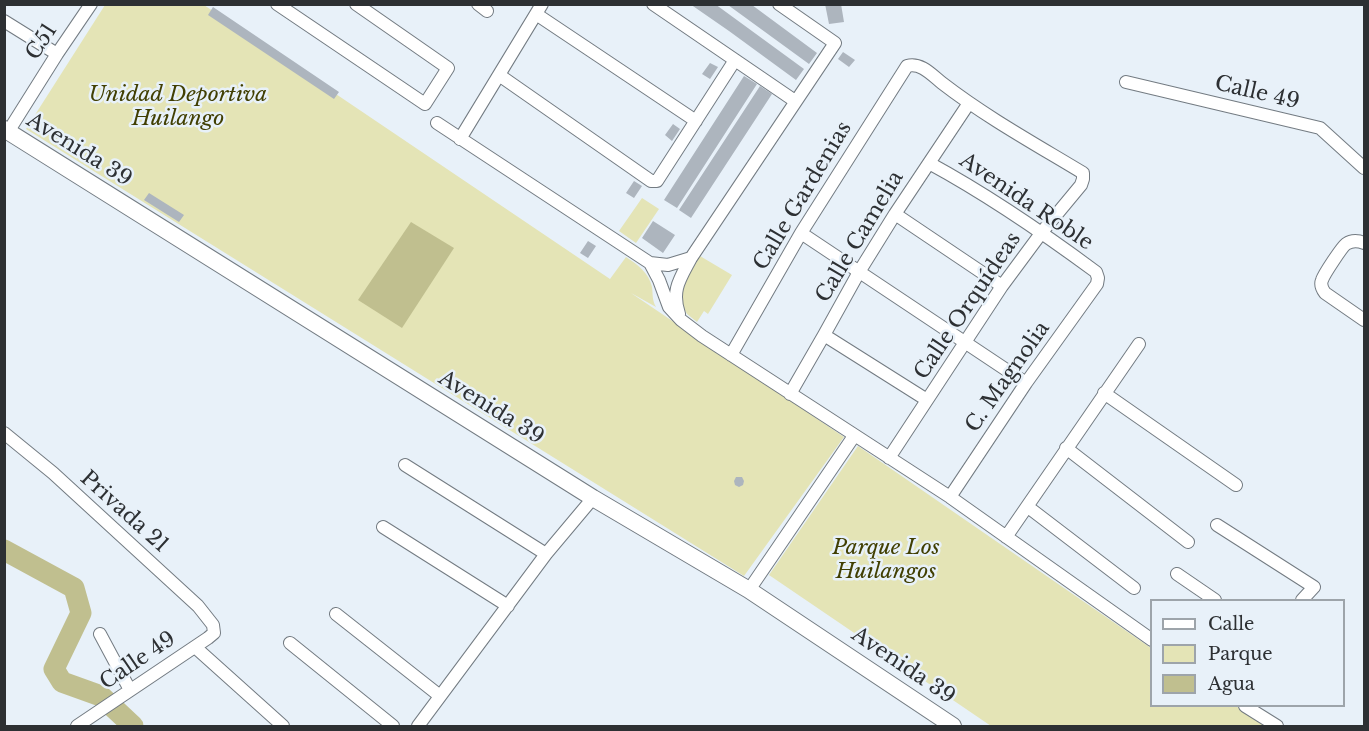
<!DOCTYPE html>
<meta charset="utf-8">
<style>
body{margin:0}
#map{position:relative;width:1369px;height:731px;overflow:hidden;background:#e8f1f9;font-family:"Libre Baskerville",serif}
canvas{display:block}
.frame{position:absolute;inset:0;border:6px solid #2d3033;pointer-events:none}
.legend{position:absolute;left:1150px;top:599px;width:195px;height:108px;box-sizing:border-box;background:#e8f1f9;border:2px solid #9da4aa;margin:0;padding:8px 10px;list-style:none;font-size:18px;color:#2d3033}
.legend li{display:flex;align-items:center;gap:12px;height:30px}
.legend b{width:30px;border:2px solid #9da4aa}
</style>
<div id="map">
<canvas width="1369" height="731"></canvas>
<div class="frame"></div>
<ul class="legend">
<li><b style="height:8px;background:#fff"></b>Calle</li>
<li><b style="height:16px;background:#e4e4b6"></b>Parque</li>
<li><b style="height:16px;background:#c0bf8f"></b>Agua</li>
</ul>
</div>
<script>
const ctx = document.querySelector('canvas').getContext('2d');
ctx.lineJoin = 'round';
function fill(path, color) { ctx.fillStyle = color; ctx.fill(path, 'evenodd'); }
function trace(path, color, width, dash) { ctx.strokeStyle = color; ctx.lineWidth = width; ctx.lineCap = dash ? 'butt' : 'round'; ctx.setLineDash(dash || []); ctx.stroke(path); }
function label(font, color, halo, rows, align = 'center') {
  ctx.font = font + ' "Libre Baskerville",serif'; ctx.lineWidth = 5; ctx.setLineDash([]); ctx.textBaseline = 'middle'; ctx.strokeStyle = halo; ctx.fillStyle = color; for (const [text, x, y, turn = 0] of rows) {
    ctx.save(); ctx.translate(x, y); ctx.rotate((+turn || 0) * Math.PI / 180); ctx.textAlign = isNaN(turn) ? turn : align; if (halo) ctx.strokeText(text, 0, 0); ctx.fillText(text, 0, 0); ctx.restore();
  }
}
const green = new Path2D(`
 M105 5H204L610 279 626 257C638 265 649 273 652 287 653 295 652 300 656 307L631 293 844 437 744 576 26 129Z
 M642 198 659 209 636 243 619 231Z
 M700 256 732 275 708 314 704 311 697 322 687 314 682 305 683 285Z
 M858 446 1151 648 1152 706H1236L1266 726H991L769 575Z`);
const water = new Path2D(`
 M411 222 454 248 402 328 358 300Z`);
const river = new Path2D(`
 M4 550 74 588 81 613 54 669 62 682 101 696 133 726`);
const building = new Path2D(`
 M690 4H715L804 69 796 80 729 31Z
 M825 4H841L844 22 829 24Z
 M728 5H752L817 53 809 64Z
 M213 7 339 92 334 99 208 15Z
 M843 52 855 60 849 67 838 59Z
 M710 63 718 67 710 79 702 74Z
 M744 76 757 84 677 208 664 200Z
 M760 86 772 94 691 218 679 210Z
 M673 124 680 129 672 141 665 135Z
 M634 181 642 186 634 198 626 193Z
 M149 193 184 215 179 222 144 200Z
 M653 221 675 235 663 253 642 238Z
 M588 241 596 246 588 258 580 253Z
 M736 477H742L744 481 743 485 739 487 735 485 734 481Z`);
const street = new Path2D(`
 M277 4 425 104 448 68 356 4
 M478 4 487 11
 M653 4 795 101
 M536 14 696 121
 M4 21 57 54
 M499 75 651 181H657L735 60
 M1126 82 1320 128 1364 168
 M437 123 650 263 659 280 669 307 681 320 702 336 950 497 1152 640
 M8 132 57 54 91 4
 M460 139 542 4
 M929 163C988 195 1042 232 1096 272L1098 278 1097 284 1026 383 950 497
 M895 214 1002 286
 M801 233 1026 383
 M1364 243C1359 241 1352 240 1346 244 1342 247 1324 274 1322 280 1320 285 1322 289 1325 293L1364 320
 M650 263 668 265 691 258
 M679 314C671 290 680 279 691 258L835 43 779 4
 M824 335 927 400
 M731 355 801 233 907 66C921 62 932 75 942 83 986 117 1035 144 1083 173V179L1081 185 1042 232 1002 286 889 458
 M1104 393 1236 485
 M790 394 824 335 859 272 895 214 969 103
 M4 433 53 473 198 606 213 625 214 633 208 638 77 726
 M1066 448 1188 542
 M405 465 546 554
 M1028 507 1134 588
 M1217 525 1314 587 1302 600
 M383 527 508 606
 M1006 537 1139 344
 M1177 574 1215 600
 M749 590 854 436
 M336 614 440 696
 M100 634 130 690
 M290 643 393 726
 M195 647 283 726
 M1245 706 1277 726
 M418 726 546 554 593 498`);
const secondary = new Path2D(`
 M4 129 593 498 749 590 953 726`);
const streetNames = [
 ["C51",42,42,-57],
 ["Calle 49",1257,93,13],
 ["Avenida 39",79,150,32],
 ["Calle Gardenias",803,196,-59],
 ["Avenida Roble",1026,202,34],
 ["Calle Camelia",860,237,-59],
 ["Calle Orquídeas",968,306,-56],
 ["C. Magnolia",1008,377,-55],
 ["Avenida 39",491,408,32],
 ["Privada 21",124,512,42],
 ["Calle 49",138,661,-34],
 ["Avenida 39",903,666,34]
];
const parkNames = [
 ["Unidad Deportiva",178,95],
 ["Huilango",178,119],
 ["Parque Los",886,548],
 ["Huilangos",886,572]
];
fill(green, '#e4e4b6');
fill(water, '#c0bf8f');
trace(river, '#c0bf8f', 21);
fill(building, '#adb5be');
trace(street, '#737b82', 14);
trace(secondary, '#737b82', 18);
trace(street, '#fff', 12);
trace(secondary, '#fff', 16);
label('21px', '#2d3033', '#e8f1f9', streetNames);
label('italic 21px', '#413f02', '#e8f1f9', parkNames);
</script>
